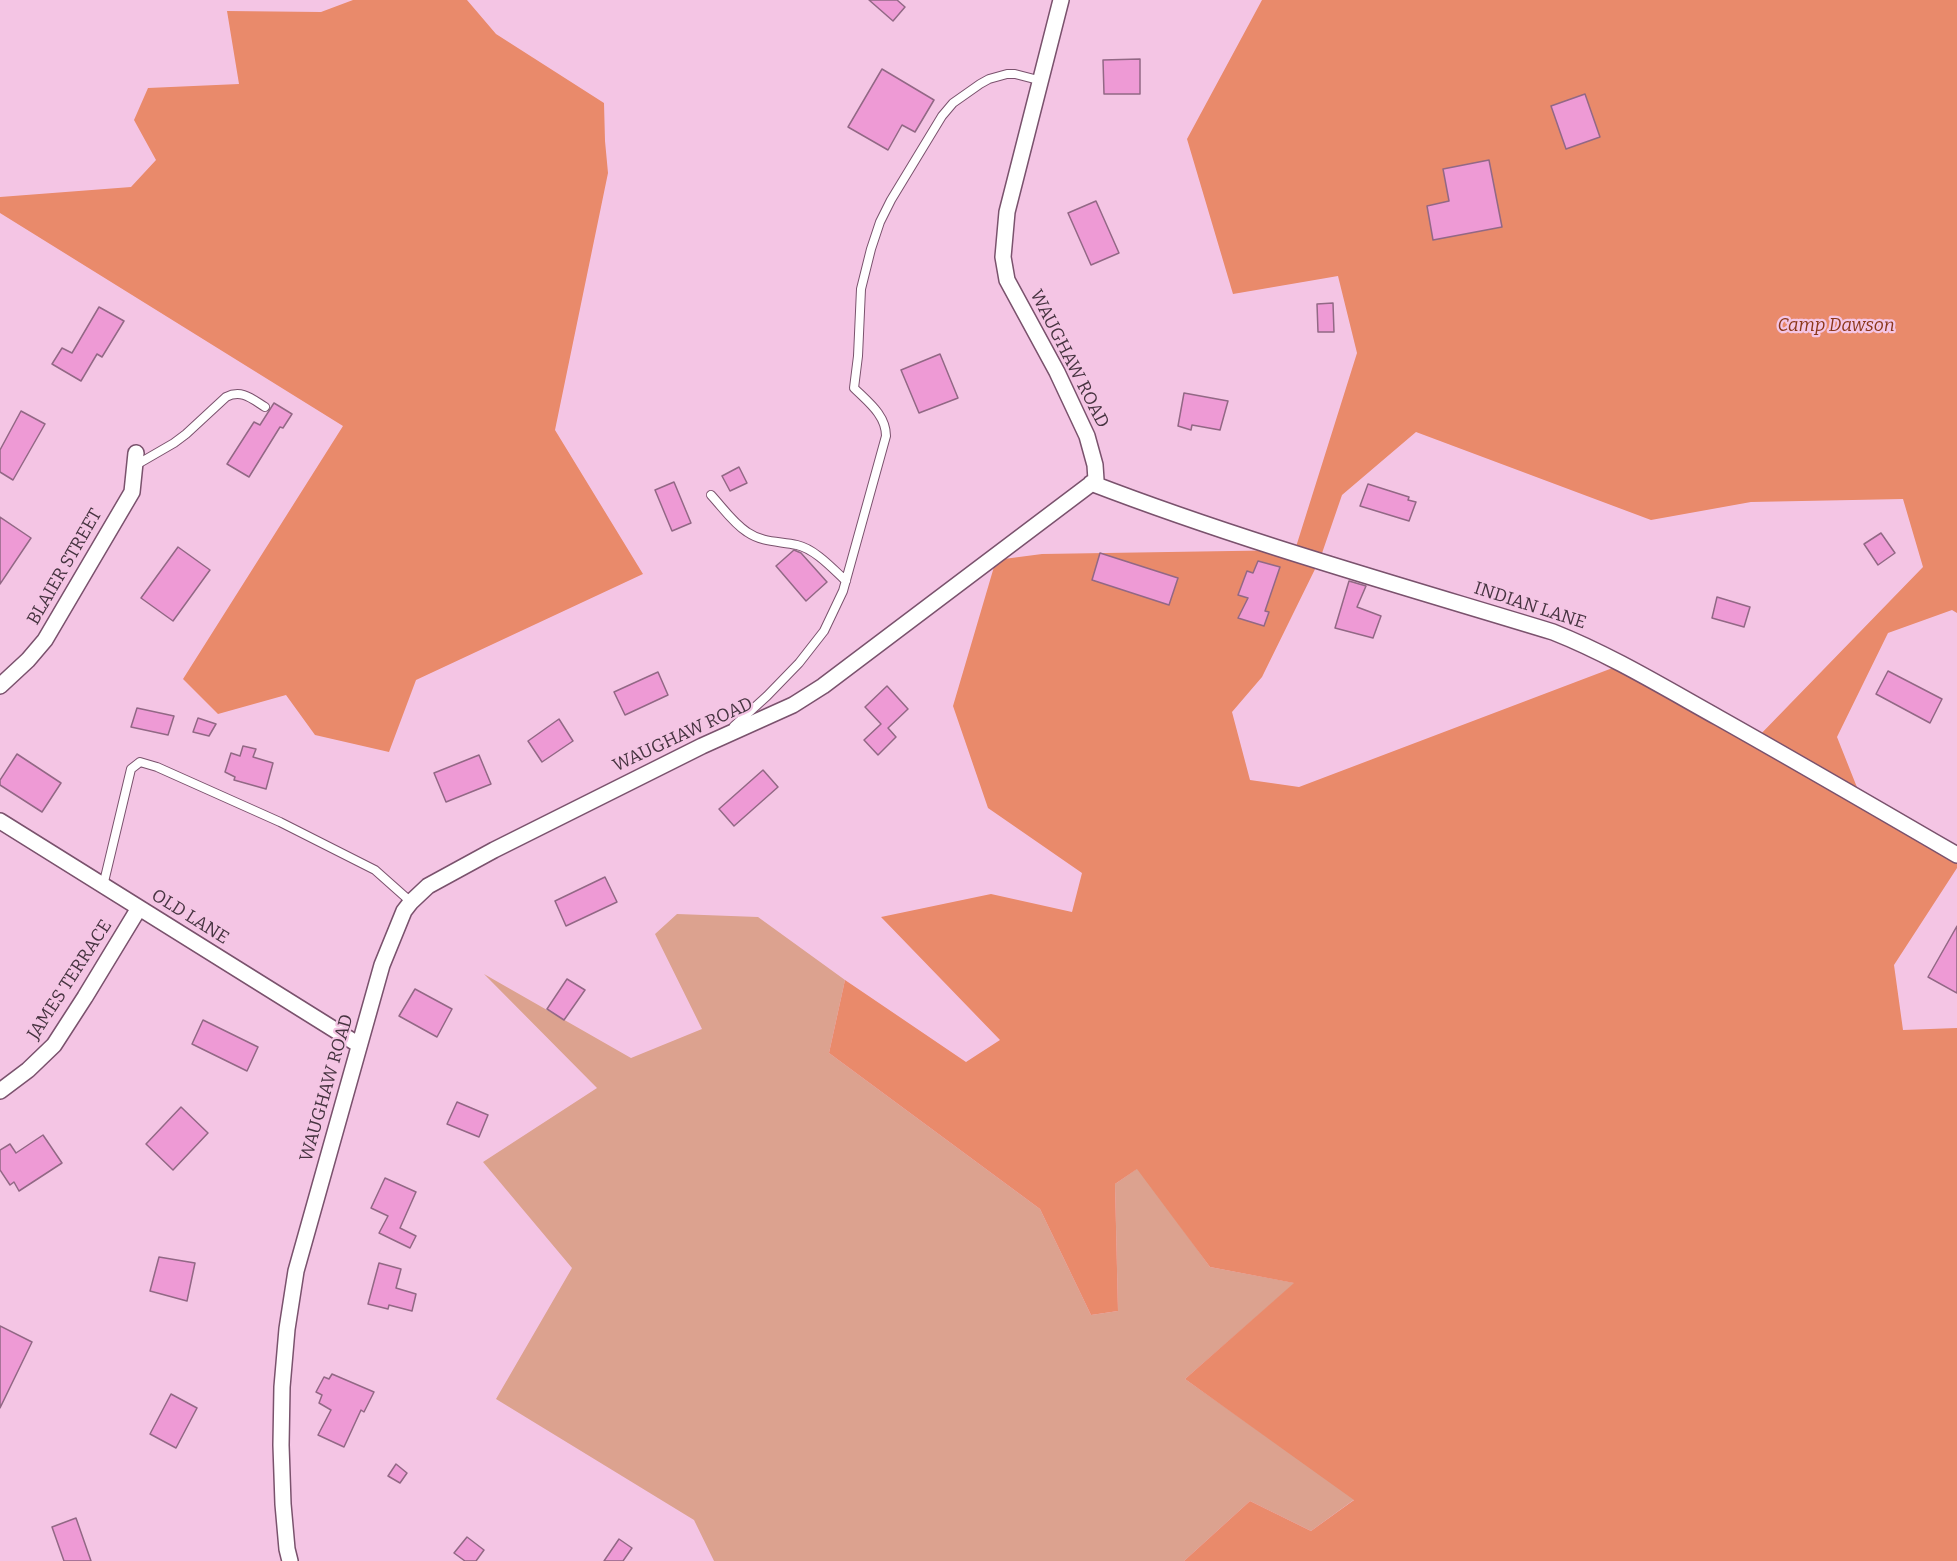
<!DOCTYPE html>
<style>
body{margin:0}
canvas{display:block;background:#f4c5e4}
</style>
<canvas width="1957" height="1561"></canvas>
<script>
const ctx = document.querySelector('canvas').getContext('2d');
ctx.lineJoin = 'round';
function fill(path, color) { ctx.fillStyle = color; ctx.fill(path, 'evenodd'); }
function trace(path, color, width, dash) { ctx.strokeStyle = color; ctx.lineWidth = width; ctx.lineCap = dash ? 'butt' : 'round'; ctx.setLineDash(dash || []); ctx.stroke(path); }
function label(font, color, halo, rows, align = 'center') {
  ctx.font = font + ' Bitter,serif'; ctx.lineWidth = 4.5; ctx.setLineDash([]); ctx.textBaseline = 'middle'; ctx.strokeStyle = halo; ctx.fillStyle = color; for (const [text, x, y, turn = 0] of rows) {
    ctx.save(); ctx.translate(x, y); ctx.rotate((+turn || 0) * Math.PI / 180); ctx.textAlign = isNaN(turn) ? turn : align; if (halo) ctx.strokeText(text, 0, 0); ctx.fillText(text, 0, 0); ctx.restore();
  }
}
const green = new Path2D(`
 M677 914 758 917 845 980 829 1053 1040 1209 1091 1315 1118 1311 1115 1184 1138 1168 1210 1267 1295 1283 1185 1379 1355 1499 1311 1531 1250 1501 1184 1561H714L694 1520 496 1399 572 1268 483 1162 597 1088 484 974 631 1058 702 1029 655 934Z`);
const forest = new Path2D(`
 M353 0H467L496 34 604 103 605 141 608 173 555 430 643 574 416 680 389 752 315 735 286 695 218 714 183 679 343 426 0 213V197L131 187 156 160 134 120 148 88 239 84 227 11 321 12Z
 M1262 0H1957V613L1952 610 1888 633 1837 737 1866 810 1957 858V868L1894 965 1903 1030 1957 1028V1561H1184L1250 1501 1311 1531 1354 1500 1185 1379 1294 1283 1210 1267 1137 1169 1115 1184 1118 1311 1091 1315 1040 1209 829 1053 845 980 966 1062 1000 1040 881 917 991 894 1072 912 1082 873 988 808 953 706 996 560 1042 554 1295 550 1357 353 1338 276 1233 294 1187 139ZM1416 432 1651 520 1751 502 1903 499 1923 567 1755 740 1631 661 1299 787 1250 780 1232 712 1262 677 1320 559 1342 495Z`);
const building = new Path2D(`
 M869 0H897L905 7 893 21Z
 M1140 59V94H1104L1103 60Z
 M882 69 934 100 915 132 902 125 888 150 848 127Z
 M1585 94 1600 137 1566 149 1551 106Z
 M1489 160 1502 227 1433 240 1427 206 1449 201 1443 169Z
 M1096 201 1119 253 1091 265 1068 213Z
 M1333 303 1334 332H1318L1317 304Z
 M99 307 124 321 102 357 97 354 81 381 52 364 62 348 72 353Z
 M940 354 958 398 919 413 901 370Z
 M1184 393 1228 401 1220 430 1192 425 1191 430 1178 426Z
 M274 403 292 414 283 428 280 427 249 477 227 464 254 422 260 425Z
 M21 411 45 424 13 480 0 472V450Z
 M739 467 747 483 730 491 722 476Z
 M674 482 691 523 672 531 655 490Z
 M1368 484 1409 497 1408 500 1416 502 1409 521 1360 506Z
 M0 517 31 538 0 584Z
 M1881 533 1895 553 1878 565 1864 544Z
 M178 547 210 570 173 621 141 598Z
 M794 550 801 553 827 582 806 601 776 566Z
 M1100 553 1178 578 1169 605 1092 580Z
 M1258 561 1280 567 1265 611 1269 612 1264 626 1238 618 1248 598 1238 595 1247 571 1253 573Z
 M1349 581 1366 586 1357 607 1381 616 1373 638 1335 628Z
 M1717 597 1750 607 1744 627 1712 618Z
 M1888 671 1942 699 1930 723 1876 694Z
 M658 672 668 695 625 715 614 692Z
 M887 686 908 709 888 728 896 737 878 755 864 740 881 724 865 707Z
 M137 708 174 716 168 735 131 727Z
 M198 718 216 724 209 736 193 732Z
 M559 719 573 741 542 762 528 741Z
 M243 746 256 749 253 757 273 763 266 789 234 780 235 777 225 772 231 753 240 756Z
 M17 754 61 783 42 812 0 785V780Z
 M479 755 491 784 446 802 434 773Z
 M763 770 778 787 734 826 719 809Z
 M605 877 617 902 566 926 555 901Z
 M1957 926V993L1928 977Z
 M567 979 585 990 564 1020 547 1009Z
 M415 989 452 1009 437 1037 399 1016Z
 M203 1020 258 1047 247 1071 192 1044Z
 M457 1102 488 1115 479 1137 447 1124Z
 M181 1107 208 1133 173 1170 146 1144Z
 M43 1135 62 1163 19 1191 14 1182 10 1185 0 1170V1150L10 1144 16 1153Z
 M385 1178 416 1192 400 1228 416 1236 410 1248 379 1233 388 1216 371 1208Z
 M159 1257 195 1263 187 1301 150 1291Z
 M379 1263 401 1269 396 1288 416 1294 412 1311 389 1305 388 1309 368 1304Z
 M0 1326 32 1342 0 1408Z
 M332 1374 374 1392 364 1412 361 1410 344 1447 318 1435 331 1410 319 1403 322 1395 316 1392 324 1377 329 1379Z
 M171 1394 197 1408 176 1448 150 1434Z
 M396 1464 407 1473 400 1483 388 1476Z
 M76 1518 91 1561H64L52 1527Z
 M467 1537 484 1550 476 1561H465L454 1553Z
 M619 1539 632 1548 623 1561H604Z`);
const lane = new Path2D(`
 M136 465 174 443 186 434 226 397C242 389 252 399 265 407
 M711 495C723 508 733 523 747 532 763 543 780 541 797 545 815 549 833 569 846 581
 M734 726 767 696 799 663 824 631 843 591 886 436C886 415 868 402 854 388L858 356 861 289 871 249 880 222 891 200 942 116 953 103 980 84 989 79 1007 74H1015L1042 81
 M103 886 131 769 140 762 157 767 280 822 375 870 411 902`);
const street = new Path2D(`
 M1091 483C1242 541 1399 585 1553 632 1611 655 1665 688 1719 718 1799 763 1878 809 1957 855
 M0 686 28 660 45 640 132 492 136 453
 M0 821 359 1045
 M0 1091 28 1070 54 1045 85 997 139 908
 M290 1561 287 1549 283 1504 281 1445 282 1387 287 1329 296 1271 382 965 404 911 411 902 428 886 494 850 702 746 793 705 823 686 1096 480 1095 465 1087 436 1057 372 1007 280 1003 257 1007 212 1061 0`);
const parkNames = [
 ["Camp Dawson",1836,326]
];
const streetNames = [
 ["WAUGHAW ROAD",1069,359,63],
 ["BLAIER STREET",65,567,-60],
 ["INDIAN LANE",1530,606,18],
 ["WAUGHAW ROAD",683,735,-25],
 ["OLD LANE",190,917,32],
 ["JAMES TERRACE",70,980,-57],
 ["WAUGHAW ROAD",327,1088,-74]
];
fill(green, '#dca28f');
fill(forest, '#e98a6b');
fill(building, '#ee9ad5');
trace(building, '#926885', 1.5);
trace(lane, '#7a526d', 10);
trace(street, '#7a526d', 18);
trace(lane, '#fff', 8);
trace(street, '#fff', 15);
label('italic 18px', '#8b3619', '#f4c5e4', parkNames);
label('18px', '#473441', '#f4c5e4', streetNames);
</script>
